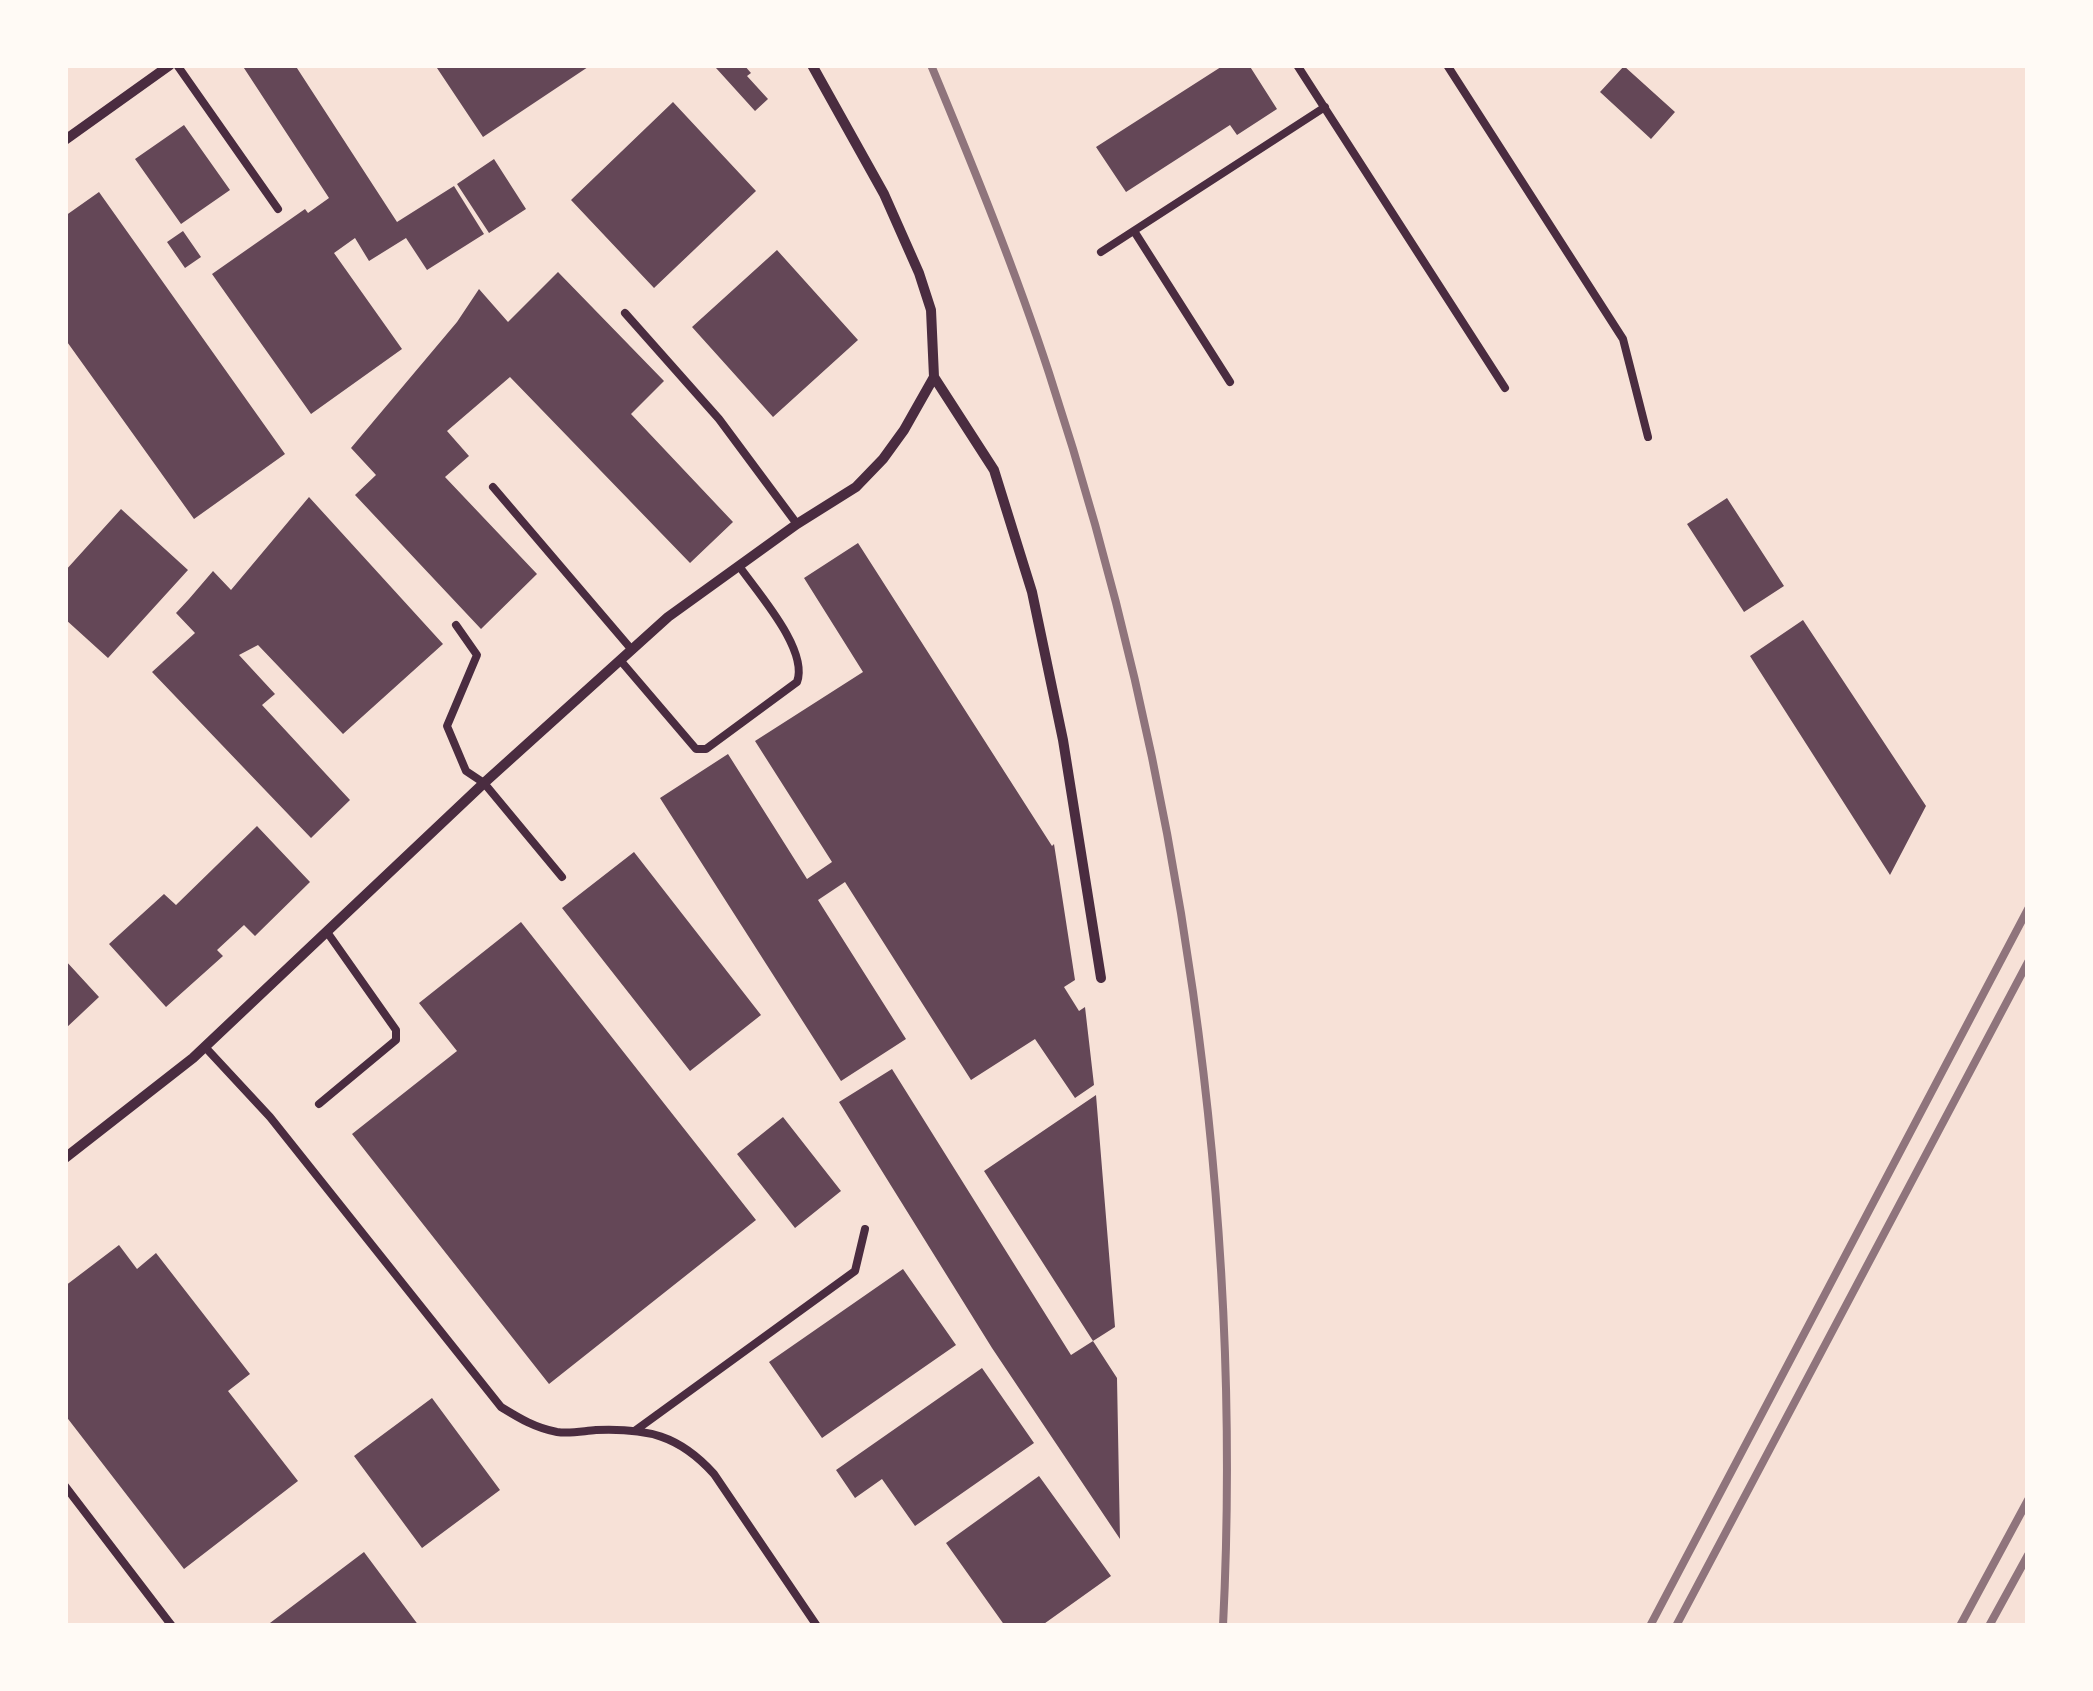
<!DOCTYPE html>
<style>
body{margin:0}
#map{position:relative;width:2093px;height:1691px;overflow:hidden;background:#f7e1d7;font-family:Raleway,sans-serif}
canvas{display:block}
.frame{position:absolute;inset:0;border:68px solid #fffaf5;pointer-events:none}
</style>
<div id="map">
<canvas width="2093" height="1691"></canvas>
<div class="frame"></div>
</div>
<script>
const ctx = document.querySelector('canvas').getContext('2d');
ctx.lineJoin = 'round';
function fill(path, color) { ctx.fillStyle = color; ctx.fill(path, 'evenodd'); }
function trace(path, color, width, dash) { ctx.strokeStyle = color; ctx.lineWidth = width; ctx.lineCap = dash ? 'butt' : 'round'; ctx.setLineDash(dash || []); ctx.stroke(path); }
const building = new Path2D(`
 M242 65H295L397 222 454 186 484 234 427 270 406 238 369 261 355 238 334 253 402 349 311 414 212 274 305 209 308 213 329 198Z
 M435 65H591L483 137Z
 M719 65H744L751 73 747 76 768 99 755 111 716 68Z
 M1224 65H1249L1277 109 1237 135 1230 125 1126 192 1096 147Z
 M1624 66 1675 112 1651 139 1600 92Z
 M673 102 756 191 654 288 571 200Z
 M184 125 230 190 181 224 135 159Z
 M494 159 526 209 489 233 457 184Z
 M99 192 285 454 194 519 65 339V216Z
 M183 231 201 257 185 268 167 242Z
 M777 250 858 340 773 417 692 327Z
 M558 272 664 381 631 414 733 522 690 563 510 377 447 431 469 456 445 477 537 574 481 629 355 495 376 475 351 448 457 322 479 289 508 322Z
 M309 497 443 644 343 734 258 645 239 655 275 694 262 705 350 800 311 838 152 672 195 633 176 613 189 599 213 571 231 590Z
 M1727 498 1784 586 1744 612 1687 524Z
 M121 509 188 570 108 658 65 619V571Z
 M858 543 1052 846 1054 844 1075 980 1064 987 1079 1011 1085 1007 1094 1085 1075 1098 1035 1039 971 1080 845 882 818 900 906 1039 841 1081 660 798 728 754 807 879 832 862 755 741 863 672 804 578Z
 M1803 620 1926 806 1890 875 1750 656Z
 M257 826 310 882 255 936 244 925 217 950 223 956 166 1007 109 944 164 894 176 905Z
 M634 852 761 1015 690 1071 562 908Z
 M521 922 756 1220 549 1384 352 1134 457 1051 419 1003Z
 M65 960 99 997 65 1029Z
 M892 1069 1071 1355 1093 1341 1117 1378 1120 1539 992 1348 839 1102Z
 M1096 1095 1115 1327 1093 1341 984 1171Z
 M783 1117 841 1191 795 1228 737 1154Z
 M119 1245 137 1269 156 1253 250 1374 228 1391 298 1481 184 1569 65 1415V1286Z
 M903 1269 956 1345 822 1438 769 1362Z
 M982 1368 1034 1443 915 1526 882 1479 855 1498 836 1470Z
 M432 1398 500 1490 422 1548 354 1456Z
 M1039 1476 1111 1576 1041 1626H1005L946 1543Z
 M364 1552 419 1626H266Z`);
const service = new Path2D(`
 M177 65 278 209
 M1297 65 1505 388
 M1447 65 1623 339 1648 437
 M1134 231 1230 382
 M1101 252 1325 107
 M625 313 719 419 797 524
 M493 487 632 650
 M456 625 477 655 447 726 466 771 484 783 562 877
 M620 660 696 749H706L797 682C809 650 758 593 739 566
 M205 1047 270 1117 501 1407C519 1418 535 1428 557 1432 570 1434 583 1431 596 1430 647 1428 679 1435 714 1474L817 1626
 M319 1104 396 1040V1030L327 932
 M636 1430 855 1271 865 1229
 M65 1486 172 1626`);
const minor = new Path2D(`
 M65 140 170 65
 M934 377 994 470 1032 592 1063 740 1101 978
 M65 1158 193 1058 484 783 668 617 797 524 856 487 883 459 904 430 934 377 931 310 919 273 884 194 812 65`);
const rail = new Path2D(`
 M931 65C973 166 1015 269 1049 373 1180 772 1244 1207 1223 1626
 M1650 1626 2028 909
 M1676 1626 2028 962
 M1960 1626 2028 1500
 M1989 1626 2028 1555`);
fill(building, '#644757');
trace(service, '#4a2c40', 8);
trace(minor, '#4a2c40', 10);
trace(rail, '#8f747c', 8);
</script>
